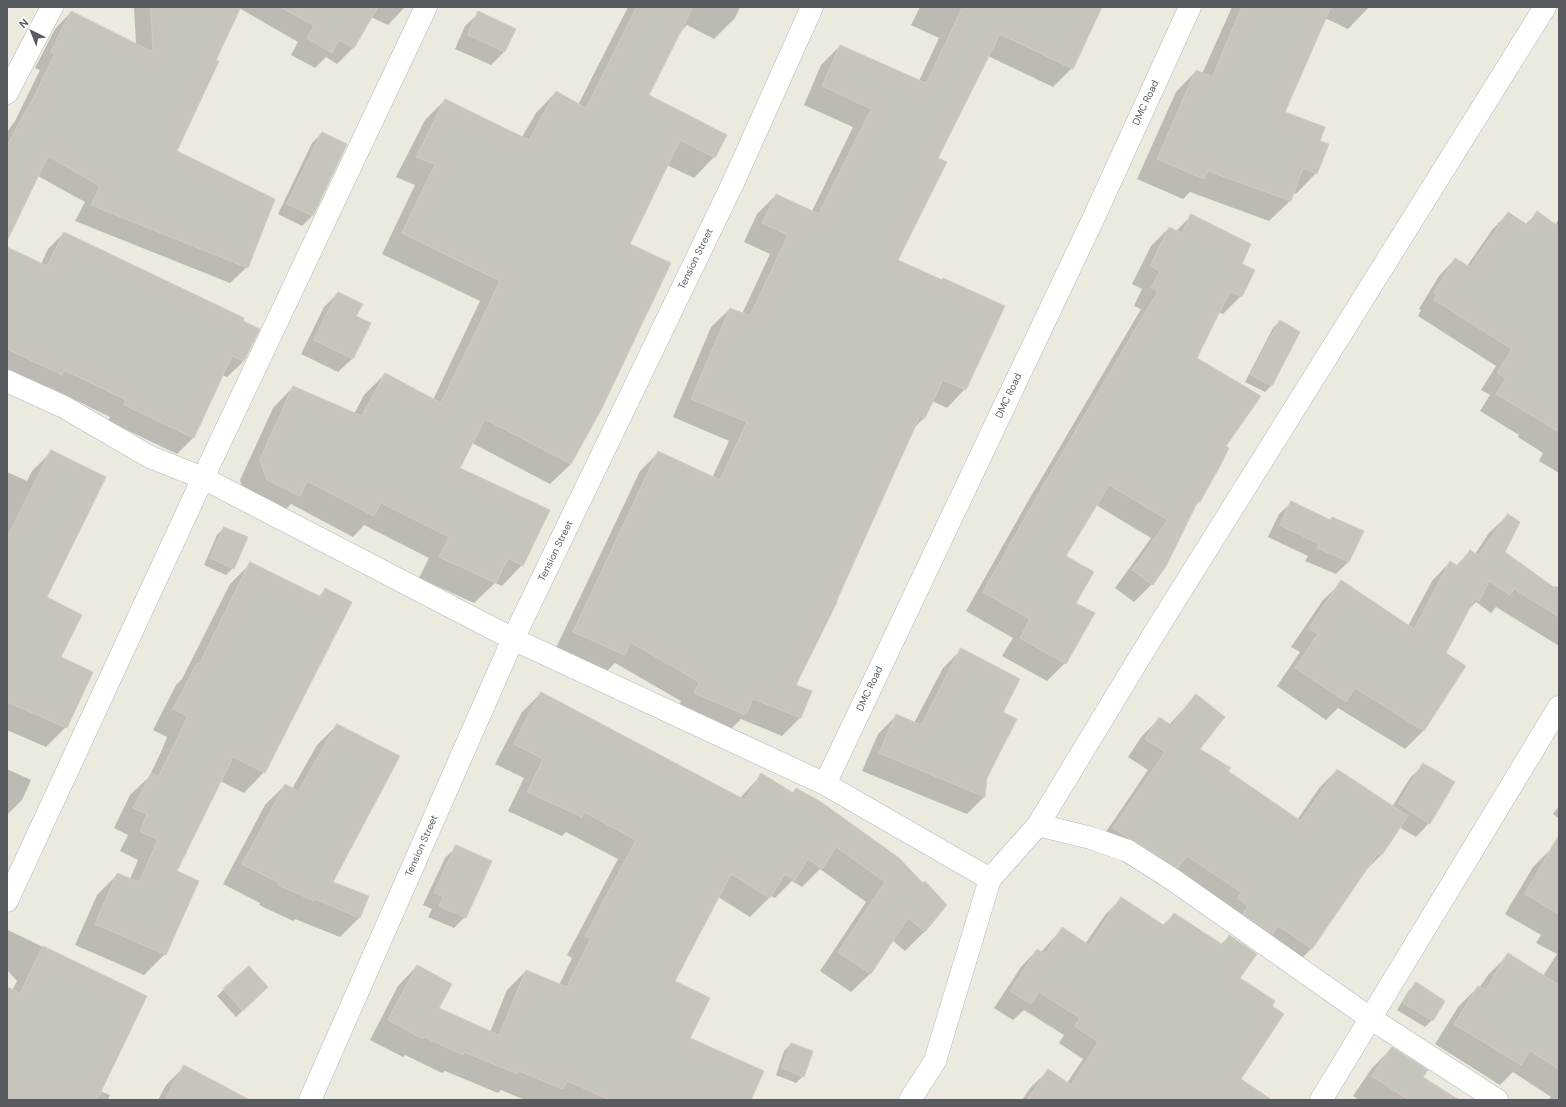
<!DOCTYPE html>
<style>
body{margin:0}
#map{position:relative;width:1566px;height:1107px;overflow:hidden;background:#ece9df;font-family:"DM Sans",sans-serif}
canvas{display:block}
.frame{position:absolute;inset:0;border:8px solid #585c61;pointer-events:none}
.north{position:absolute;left:12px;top:12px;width:40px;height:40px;-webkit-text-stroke:3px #fff;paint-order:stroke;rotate:317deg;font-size:11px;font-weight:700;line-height:16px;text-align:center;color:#585c61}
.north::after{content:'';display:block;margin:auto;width:14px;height:18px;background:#585c61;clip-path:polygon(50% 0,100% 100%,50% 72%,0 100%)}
</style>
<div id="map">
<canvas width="1566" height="1107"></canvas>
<div class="frame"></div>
<div class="north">N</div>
</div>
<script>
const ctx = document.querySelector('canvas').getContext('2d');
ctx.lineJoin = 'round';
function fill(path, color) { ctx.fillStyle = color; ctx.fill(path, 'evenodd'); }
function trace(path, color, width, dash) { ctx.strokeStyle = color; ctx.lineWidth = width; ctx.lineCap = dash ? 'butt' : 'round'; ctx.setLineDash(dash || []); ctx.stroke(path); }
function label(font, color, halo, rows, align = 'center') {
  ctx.font = font + ' "DM Sans",sans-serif'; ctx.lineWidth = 3; ctx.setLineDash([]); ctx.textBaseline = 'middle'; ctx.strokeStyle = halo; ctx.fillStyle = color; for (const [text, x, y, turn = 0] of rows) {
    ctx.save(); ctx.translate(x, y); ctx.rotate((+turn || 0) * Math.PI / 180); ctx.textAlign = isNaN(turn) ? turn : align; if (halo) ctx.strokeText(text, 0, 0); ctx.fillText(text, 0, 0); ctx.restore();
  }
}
const shadow = new Path2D(`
 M134 7H405L388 25 371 17 353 48 337 64 326 57 315 68 291 55 298 42 239 8 175 152 247 267 230 283 75 221 85 202 38 176 7 239V132L15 121 40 70 35 68 55 29 71 12 136 44Z
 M628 7H740L735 18 714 39 687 25 678 35 647 96 714 157 694 178 667 165 629 244 571 464 550 484 472 443 459 469 522 565 502 586 495 583 474 603 419 578 429 558 364 525 353 537 291 504 279 516 246 501 240 480 273 408 293 387 354 414 364 395 385 374 433 400 480 301 382 254 415 185 396 177 425 120 445 100 522 137 536 113 556 92 578 105Z
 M920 7H1101L1072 68 1053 87 988 56 936 158 897 260 941 281 943 279 965 389 947 408 932 401 924 418 913 429 795 685 800 718 782 736 741 719 727 733 676 712 681 701 615 663 605 673 555 650 640 471 659 452 712 478 729 441 673 417 711 327 730 309 742 314 770 254 744 242 757 214 776 195 812 211 853 127 804 105 821 65 840 46 919 81 939 38 911 25Z
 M1232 7H1369L1348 29 1325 18 1284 112 1318 142 1316 173 1296 194 1293 193 1290 201 1269 221 1190 192 1183 199 1137 179 1176 92 1196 71 1202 74Z
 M479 13 504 52 491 65 455 49 465 26Z
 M322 133 346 145 312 216 302 226 278 214 312 143Z
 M1508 213 1525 225 1537 213 1555 225 1559 219V473L1539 461 1543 453 1518 437 1519 435 1480 411 1490 395 1481 390 1496 366 1418 316 1421 310 1419 309 1439 276 1455 259 1467 266 1492 230Z
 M1191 216 1241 264 1253 271 1241 296 1223 314 1218 312 1195 359 1224 447 1200 501 1194 507 1152 584 1134 602 1115 588 1151 538 1096 505 1065 556 1075 603 1065 663 1047 681 1002 656 1013 638 966 611 1027 503 1141 309 1134 306 1142 289 1132 284 1151 246 1169 228 1176 231Z
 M64 233 258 330 244 361 227 377 222 375 193 438 177 454 108 421 110 417 49 387 44 391 7 373V248L41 264 48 249Z
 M338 293 352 359 338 372 301 354 324 307Z
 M1280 321 1272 385 1265 392 1245 382 1273 328Z
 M52 451 45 598 60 658 66 727 46 747 7 730V472L27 481 32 471Z
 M1292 502 1330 520 1332 518 1363 532 1348 562 1336 574 1305 561 1308 556 1268 537 1279 514Z
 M1508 515 1503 552 1553 588 1555 586 1559 588V646L1496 607 1491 613 1476 602 1467 611 1445 654 1464 666 1423 731 1405 749 1338 708 1326 720 1277 686 1300 652 1291 647 1323 600 1342 582 1408 626 1432 581 1450 562 1456 566 1470 551 1475 554 1489 533Z
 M224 528 233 568 226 575 204 565 217 535Z
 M251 563 318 597 325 590 264 772 244 793 220 781 175 872 165 954 144 975 75 945 97 895 118 874 130 879 138 860 120 851 128 835 114 828 130 795 149 777 161 752 167 737 153 730 176 685 182 679 230 584Z
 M961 650 1001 712 986 778 984 797 967 814 862 771 878 734 896 716 914 723 943 668Z
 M541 693 740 798 762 774 792 793 796 790 923 884 946 905 924 932 905 951 892 940 871 973 851 992 820 971 866 902 820 869 802 887 792 881 775 898 771 896 750 917 718 897 673 981 689 1039 749 1100H525L501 1090 498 1093 445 1071 442 1073 405 1055 403 1057 370 1040 398 986 417 966 438 1008 490 1032 507 990 526 971 559 985 572 958 567 955 618 859 566 832 562 836 508 811 524 778 495 764 522 712Z
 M1196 695 1199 749 1227 771 1297 820 1320 787 1337 770 1392 807 1410 778 1424 765 1429 823 1416 837 1399 827 1381 855 1364 872 1311 949 1294 966 1261 943 1254 950 1226 931 1232 923 1171 874 1160 885 1097 845 1148 770 1128 757 1142 736 1159 719 1169 725Z
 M337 725 331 882 360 917 340 937 295 919 293 921 259 905 260 903 223 884 265 805 285 785 292 789 317 745Z
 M7 769 31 780 22 800 7 815Z
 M1559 806V819L1553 814Z
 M456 847 465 917 454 928 428 917 432 909 423 905 445 858Z
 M1553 847 1559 851V1100H1549L1551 1097 1513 1072 1500 1085 1435 1044 1458 1007 1478 987 1479 988 1488 975 1508 955 1543 976 1557 954 1536 943 1541 935 1505 914 1533 867Z
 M1121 899 1162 926 1174 914 1220 945 1230 936 1238 978 1239 1079 1257 1100H1022L1031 1087 1048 1071 1067 1083 1083 1059 1059 1043 1064 1035 1024 1010 1013 1020 994 1008 1021 967 1037 950 1041 952 1062 929 1085 944 1105 915Z
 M8 930 146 997 100 1091 110 1095 108 1100H7V992L12 991 17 981 7 970Z
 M1416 984 1444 1001 1432 1020 1425 1027 1397 1010 1409 990Z
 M224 989 260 994 236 1017 217 996Z
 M791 1044 803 1076 796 1083 776 1075 784 1051Z
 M1392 1048 1422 1077 1457 1100H1359L1353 1096 1372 1068Z
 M185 1066 247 1100H158L166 1085Z`);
const building = new Path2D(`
 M151 7H241L216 60 219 61 177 151 275 199 248 268 91 205 100 186 48 156 7 241V146L27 108 28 109 55 54 51 51 71 11 153 52Z
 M281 7H378L354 48 339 40 332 53 307 38 314 26Z
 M637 7H693L649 95 727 135 715 158 680 140 630 244 671 263 601 410 571 464 485 419 460 468 550 510 523 566 508 558 496 583 439 557 449 537 381 503 374 516 307 481 300 496 267 480 260 459 293 386 362 416 385 373 441 403 491 300 500 281 402 233 435 164 416 157 445 99 529 140 556 91 586 108Z
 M963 7H1102L1073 69 1000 34 938 158 947 162 898 260 942 280 943 278 1005 306 966 390 943 380 925 418 920 416 836 602H837L796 685 812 691 801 718 753 699 746 715 694 693 699 682 630 642 625 655 573 632 658 451 720 480 747 422 691 399 730 308 750 316 788 235 762 223 776 194 819 214 871 109 822 86 840 45 926 83Z
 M1242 7H1331L1285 112 1325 127 1320 141 1329 144 1317 174 1303 168 1291 201 1208 171 1204 179 1157 159 1196 70 1212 77Z
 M478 11 516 29 505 52 468 35Z
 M322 132 347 144 313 216 287 204Z
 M1537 211 1559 227V432L1496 394 1506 378 1497 373 1512 349 1434 300 1437 294 1434 292 1455 258 1470 267 1508 212 1528 225Z
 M1191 214 1251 244 1242 264 1255 270 1242 297 1230 291 1197 358 1261 396 1226 446 1229 448 1220 466 1200 502 1198 501 1166 566 1153 585 1132 570 1168 520 1109 485 1066 556 1094 572 1076 603 1095 613 1066 664 1020 638 1030 619 983 592 1044 484 1158 291 1151 288 1160 271 1150 266 1169 227 1182 233Z
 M64 232 244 318 243 321 260 329 244 361 232 356 194 438 124 405 126 400 64 370 62 375 7 349V247L47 266Z
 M338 292 363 304 356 316 371 323 353 359 314 340Z
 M1280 320 1300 332 1272 386 1251 375Z
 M51 450 106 477 47 597 82 615 61 657 93 672 67 728 7 702V538Z
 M1291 501 1330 520 1332 517 1364 531 1349 562 1317 548 1319 544 1280 525Z
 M1508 514 1520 522 1505 552 1559 591V617L1514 589 1510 595 1489 581 1479 601 1475 598 1446 653 1466 666 1424 731 1355 688 1346 702 1295 668 1318 634 1309 628 1341 580 1414 629 1450 561 1458 566 1470 550 1478 555Z
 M224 527 248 537 234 569 210 558Z
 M250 562 321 597 325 588 352 602 265 773 233 757 177 871 199 881 166 955 95 924 117 873 139 882 158 840 140 831 147 814 133 808 151 773 158 777 181 731 187 716 173 709 197 663 199 664Z
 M961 648 1020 679 1003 712 1017 719 987 778 985 797 879 753 896 714 921 725Z
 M541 692 745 800 761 773 793 793 796 788 821 802 899 858 923 883 925 881 947 905 925 932 908 918 871 974 838 952 885 882 836 847 822 869 808 859 795 880 785 874 770 898 731 874 675 981 710 998 690 1038 764 1071 751 1100H610L567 1081 563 1089 519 1071 518 1074 464 1052 463 1055 424 1037 423 1039 388 1020 417 965 452 984 439 1008 499 1035 526 970 567 987 591 938 585 936 636 840 584 812 582 817 527 792 543 759 514 744Z
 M1196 694 1225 717 1200 749 1231 768 1228 771 1301 821 1337 769 1408 816 1382 855 1378 853 1312 949 1278 926 1272 934 1243 914 1248 906 1237 898 1241 892 1187 856 1178 868 1113 828 1165 752 1145 739 1159 717 1171 725Z
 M337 724 400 756 333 882 369 896 360 918 315 899 314 901 278 885 279 883 242 864 285 784 298 791Z
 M1423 763 1455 782 1430 824 1399 804Z
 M1559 835V914L1525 894Z
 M456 845 492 861 466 918 439 906 443 897 434 893Z
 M1121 897 1165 926 1174 913 1223 945 1229 935 1257 954 1240 978 1275 1001 1272 1006 1284 1014 1241 1079 1272 1100H1027L1048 1069 1071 1085 1098 1042 1075 1026 1080 1018 1039 992 1031 1004 1010 991 1037 949 1045 954 1062 927 1089 945Z
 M43 946 147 996 97 1100H7V987L20 993Z
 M1508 953 1559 985V1069L1530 1051 1521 1065 1454 1024 1478 986 1485 990Z
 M249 966 268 987 243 1011 223 989Z
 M1416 982 1445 1001 1433 1021 1403 1003Z
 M791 1043 813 1051 804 1077 782 1068Z
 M1392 1047 1428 1070 1423 1077 1459 1100H1409L1372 1076Z
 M184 1065 250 1100H165Z`);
const street = new Path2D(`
 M7 93 52 7
 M7 381 64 407 150 457 203 478 513 639 825 784 990 879
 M825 784 1095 215 1190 7
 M1038 825 1091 838 1128 851 1172 879 1370 1018 1497 1100
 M7 901 203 478 426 7
 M310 1100 513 639 733 183 812 7
 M910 1100 935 1061 990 879 1038 825 1152 637 1545 7
 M1321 1100 1559 707`);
const streetNames = [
 ["DMC Road",1146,103,-65],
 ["Tension Street",696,259,-64],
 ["DMC Road",1009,396,-65],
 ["Tension Street",556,551,-64],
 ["DMC Road",870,689,-65],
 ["Tension Street",422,846,-66]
];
fill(shadow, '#0003');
fill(building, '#c7c4bc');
trace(building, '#d1cbbe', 1);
trace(street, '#b5b8bd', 23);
trace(street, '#fff', 22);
label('10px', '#585c61', '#fff', streetNames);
</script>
